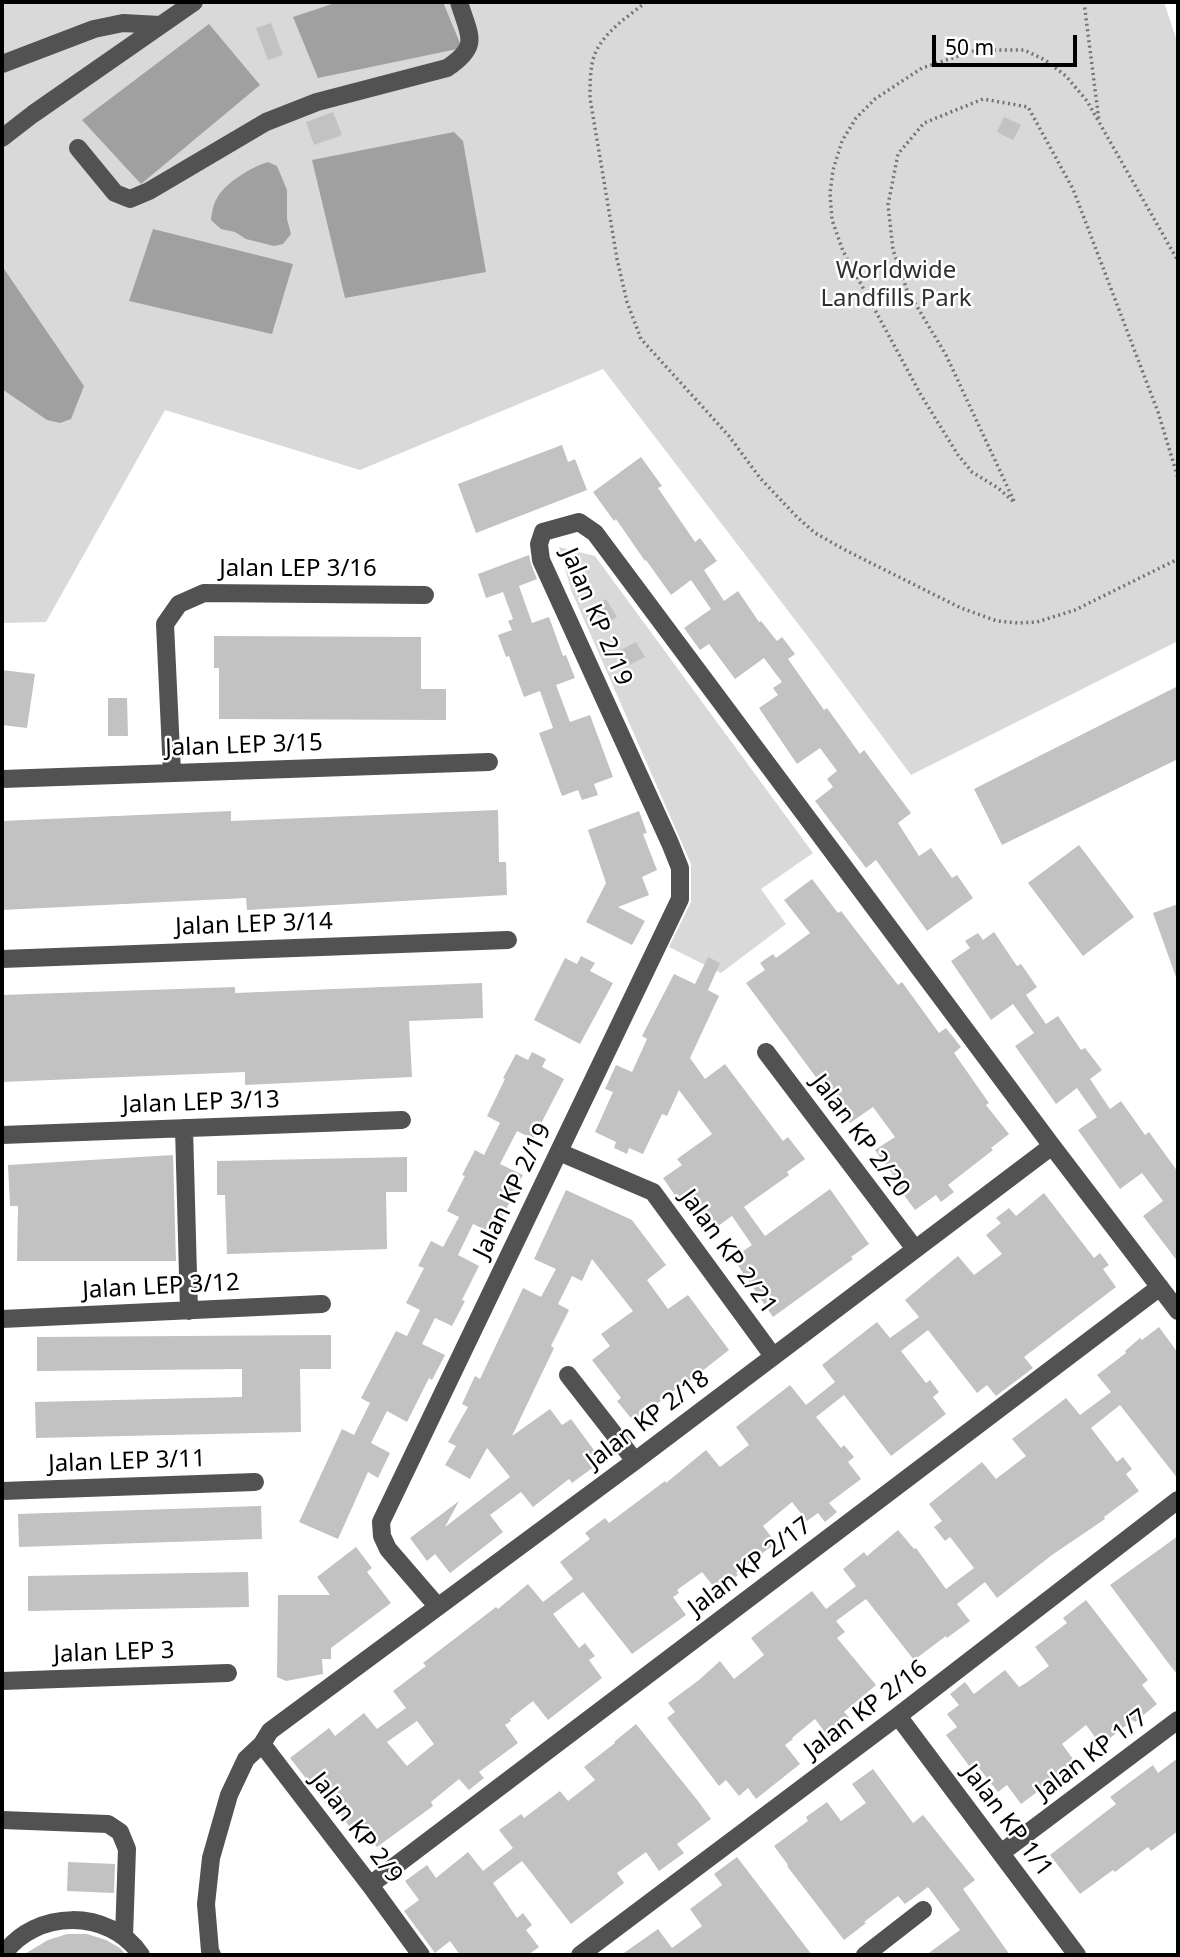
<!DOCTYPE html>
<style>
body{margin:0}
#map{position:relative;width:1180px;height:1957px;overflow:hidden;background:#fff;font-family:"Noto Sans",sans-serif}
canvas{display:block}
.frame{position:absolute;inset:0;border:4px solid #000;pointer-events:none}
.scale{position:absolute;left:932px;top:35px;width:145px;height:32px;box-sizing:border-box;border:4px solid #000;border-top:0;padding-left:9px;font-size:21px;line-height:24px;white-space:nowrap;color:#000;-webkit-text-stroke:5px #fff;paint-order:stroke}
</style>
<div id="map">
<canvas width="1180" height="1957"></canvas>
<div class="frame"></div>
<div class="scale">50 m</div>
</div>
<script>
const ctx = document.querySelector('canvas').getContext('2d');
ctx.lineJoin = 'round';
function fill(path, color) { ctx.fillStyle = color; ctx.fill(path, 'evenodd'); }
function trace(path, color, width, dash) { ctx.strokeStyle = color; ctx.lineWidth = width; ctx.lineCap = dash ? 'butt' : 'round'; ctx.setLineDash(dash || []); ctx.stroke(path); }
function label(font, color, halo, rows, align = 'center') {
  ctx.font = font + ' "Noto Sans",sans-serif'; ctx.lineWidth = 5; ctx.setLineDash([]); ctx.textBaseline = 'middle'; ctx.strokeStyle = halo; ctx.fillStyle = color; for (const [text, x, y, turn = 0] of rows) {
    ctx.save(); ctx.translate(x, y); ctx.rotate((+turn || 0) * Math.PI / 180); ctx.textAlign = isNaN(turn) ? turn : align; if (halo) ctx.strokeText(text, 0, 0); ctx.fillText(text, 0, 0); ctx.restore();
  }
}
const green = new Path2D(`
 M2 2H1164L1178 44V641L911 775 812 642 603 369 360 470 165 410 46 622 2 623Z
 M559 547 595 556 813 853 761 889 786 924 721 973 669 947 691 902V864L571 590Z`);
const water = new Path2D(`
 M338 2H443L462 48 318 78 293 17Z
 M209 24 260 85 141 184 82 120Z
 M454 132 463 141 486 272 345 298 312 160Z
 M268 162 277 166 287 190V219L291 234 283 244 274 246 246 239 235 232 221 229 211 220C212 212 213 205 217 198 225 183 253 166 268 162Z
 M153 229 293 264 272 334 129 301Z
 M2 266 84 386 71 419 60 423 47 420 2 389Z`);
const building = new Path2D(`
 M271 23 283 55 268 60 256 28Z
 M333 112 342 135 314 145 306 122Z
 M1004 117 1021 125 1013 140 997 132Z
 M562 445 568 462 575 459 587 490 476 533 458 484Z
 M641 457 662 486 658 488 695 542 700 538 717 561 704 570 724 601 738 591 759 622 761 621 777 641 782 637 795 654 788 659 824 710 827 708 860 754 864 750 911 813 898 823 919 856 931 848 952 878 957 875 973 898 927 931 876 860 866 868 815 801 833 787 827 779 837 771 820 748 797 764 759 708 778 695 773 688 782 682 764 658 735 679 709 644 700 650 684 628 711 609 691 580 671 595 646 560 645 561 616 519 614 521 593 492Z
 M529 555 531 564 537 579 519 586 532 623 549 617 563 656 566 655 575 678 556 685 570 722 590 715 613 777 594 784 598 795 582 800 578 790 562 796 539 733 553 728 540 691 524 697 509 656 506 657 498 635 512 630 508 621 513 619 503 592 486 598 478 574Z
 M606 599 617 617 604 624 593 607Z
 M214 636 421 637V689H446V720L219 719V668H214Z
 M636 642 645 657 625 667 617 652Z
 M2 670 35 674 27 728 2 725Z
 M1178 686V759L1002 845 974 789Z
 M108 698H127L128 736H108Z
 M498 810 499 862H506L507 895 247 910 246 898 2 910V821L231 811V821Z
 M639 811 647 833 643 834 657 870 642 877 649 895 618 907 645 921 632 945 586 922 606 883 588 830Z
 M1079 845 1134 917 1083 956 1028 883Z
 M812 879 838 913 841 911 898 985 902 982 939 1033 946 1028 961 1047 954 1053 989 1103 986 1105 1009 1134 991 1148 993 1150 948 1185 954 1192 941 1202 936 1195 915 1210 898 1187 900 1185 875 1150 895 1137 873 1107 850 1123 746 983 765 970 760 963 773 954 776 958 810 933 784 900Z
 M1178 904V977H1176L1153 913Z
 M994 932 1017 966 1021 964 1037 987 1026 995 1046 1024 1058 1016 1081 1050 1085 1048 1102 1070 1090 1079 1110 1109 1121 1101 1145 1135 1149 1132 1178 1172V1262L1143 1216 1163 1201 1142 1173 1120 1189 1078 1130 1097 1117 1077 1088 1056 1104 1015 1046 1034 1033 1013 1004 991 1020 951 961 970 948 965 941 978 933 983 940Z
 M581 956 595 963 590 971 613 983 580 1044 534 1020 565 958 577 964Z
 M708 957 720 963 708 990 719 996 690 1058 705 1079 725 1064 783 1141 788 1137 805 1159 787 1172 789 1175 744 1207 765 1236 830 1189 869 1244 851 1257 853 1259 773 1317 733 1258 752 1245 732 1216 710 1232 684 1197 679 1201 663 1178 682 1165 677 1159 712 1134 679 1090 667 1116 662 1114 643 1154 629 1148 627 1154 614 1148 616 1142 595 1132 613 1092 605 1089 616 1065 632 1072 647 1039 642 1036 674 974 695 984Z
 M482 983 483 1018 409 1021 412 1077 245 1085V1072L2 1082V995L235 987V993Z
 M532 1052 546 1059 542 1067 564 1079 533 1139 517 1131 500 1164 523 1175 494 1234 473 1224 458 1255 479 1266 462 1300 465 1301 452 1326 435 1318 422 1344 445 1355 432 1380 429 1378 407 1422 387 1411 371 1443 390 1453 378 1478 368 1472 338 1539 299 1522 342 1429 354 1435 370 1403 361 1398 396 1331 407 1336 420 1310 406 1303 424 1268 418 1266 431 1241 443 1247 459 1217 447 1211 465 1176 462 1175 475 1150 484 1155 500 1123 487 1116 505 1079 503 1078 516 1054 528 1060Z
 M173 1155 176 1261H17L18 1206H10L8 1165Z
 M407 1157V1192H386L387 1249 227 1254 225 1195H217V1161Z
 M566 1190 632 1220 666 1265 647 1280 668 1309 688 1295 729 1350 688 1382 686 1381 634 1422 617 1401 621 1398 592 1360 610 1346 601 1334 633 1311 592 1259 582 1281 572 1276 558 1304 569 1310 551 1346 554 1348 512 1436 550 1409 562 1425 571 1419 602 1461 572 1483 569 1479 533 1507 521 1492 490 1515 503 1532 450 1573 435 1554 427 1561 410 1538 459 1501 445 1527 510 1477 487 1448 470 1479 445 1465 456 1446 448 1442 468 1407 462 1404 475 1376 480 1379 523 1288 541 1297 556 1269 534 1259Z
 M1044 1193 1094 1258 1100 1253 1109 1265 1103 1269 1116 1287 1024 1357 1033 1368 996 1396 987 1385 977 1393 928 1330 901 1351 926 1383 930 1380 939 1392 933 1397 946 1414 912 1440 891 1456 844 1395 816 1417 841 1448 844 1445 854 1457 848 1462 861 1479 829 1503 837 1512 825 1522 818 1513 807 1521 792 1502 763 1526 776 1543 736 1573 738 1575 717 1591 702 1572 677 1590 679 1593 673 1597 686 1615 632 1654 583 1592 553 1614 579 1648 585 1643 595 1656 589 1660 602 1678 548 1720 533 1701 510 1719 511 1721 505 1725 518 1743 479 1772 484 1778 469 1790 459 1779 431 1802 433 1806 377 1847 363 1829 356 1835 333 1805 329 1808 290 1758 329 1728 335 1736 364 1713 377 1729 406 1708 393 1691 426 1666 423 1663 496 1607 498 1609 528 1584 543 1602 573 1579 560 1562 590 1539 585 1533 605 1518 609 1523 665 1481 666 1483 706 1450 720 1467 749 1445 736 1427 790 1385 806 1405 835 1382 822 1365 877 1322 890 1338 919 1317 905 1300 958 1256 974 1275 1002 1254 986 1235 1001 1223 996 1218 1009 1208 1016 1216ZM417 1721 434 1744 407 1766 387 1742Z
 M1159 1327 1178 1353V1479L1120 1405 1091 1428 1117 1462 1123 1457 1132 1469 1126 1474 1139 1491 1104 1517 1105 1519 1052 1555 997 1598 985 1582 957 1604 970 1621 947 1638 946 1636 914 1660 866 1599 836 1621 845 1632 837 1638 876 1685 844 1712 849 1717 827 1735 815 1719 792 1738 793 1739 785 1745 800 1764 756 1799 748 1788 739 1796 726 1780 719 1786 667 1718 675 1712 668 1703 699 1680 720 1661 734 1679 764 1655 751 1638 812 1591 826 1609 856 1586 843 1569 864 1552 867 1556 898 1530 914 1549 916 1548 946 1589 974 1568 950 1537 945 1541 934 1527 942 1521 929 1504 982 1462 996 1479 1026 1456 1012 1439 1066 1398 1080 1415 1111 1392 1097 1375 1126 1353 1125 1351 1140 1338 1142 1340Z
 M331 1335V1369H300L301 1432 36 1438 35 1402 242 1397V1369L37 1371V1337Z
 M261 1506 262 1539 19 1547 18 1514Z
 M1178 1536V1675L1169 1664 1110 1585Z
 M356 1547 372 1568 367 1572 391 1603 331 1648V1659H322L323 1674 286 1681 277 1677 278 1595H330L317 1577Z
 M248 1572 249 1607 28 1611V1576Z
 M1086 1600 1148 1680 1142 1685 1157 1704 1135 1722 1133 1720 1101 1745 1086 1725 1062 1744 1076 1763 1021 1804 1007 1785 998 1792 975 1763 970 1767 946 1735 957 1727 947 1714 959 1705 950 1694 965 1682 974 1694 1005 1670 1019 1687 1026 1683 1049 1666 1035 1647 1067 1623 1063 1618Z
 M636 1724 698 1801 711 1819 677 1844 684 1853 659 1871 646 1852 617 1873 624 1883 571 1924 522 1861 493 1883 517 1918 523 1913 532 1925 526 1930 539 1947 528 1955H460L450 1941 435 1953 404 1911 419 1900 405 1881 427 1865 436 1878 468 1852 483 1871 513 1848 499 1830 521 1814 524 1818 560 1791 568 1801 595 1780 584 1767 615 1743 614 1742Z
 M1178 1758V1831L1151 1851 1148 1847 1115 1872 1113 1870 1080 1894 1050 1855 1116 1804 1110 1797 1153 1765 1158 1773Z
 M873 1769 913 1823 923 1815 975 1880 963 1889 1010 1955H926L960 1930 928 1887 905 1904 898 1896 864 1922 866 1923 844 1940 787 1866 788 1865 774 1846 808 1821 806 1817 827 1802 841 1821 866 1803 852 1784Z
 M737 1857 812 1955H621L658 1929 672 1948 702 1926 690 1909 722 1885 714 1874Z
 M68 1862 115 1864 114 1893 67 1891Z
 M67 1934H87L106 1940 120 1948 126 1955H23L48 1940Z`);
const path = new Path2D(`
 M646 2C625 19 597 36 592 64 590 75 590 87 590 98L617 259 627 302 641 339 729 436 760 478 797 517 815 533 847 551 961 608 997 621 1019 623 1037 622 1075 610 1178 559
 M1084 2 1099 121
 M1013 501 998 488 972 472 958 455 921 395 843 251 832 220 830 193 833 170 842 141 856 118 875 99 922 68 977 50H1024L1045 60 1066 76 1087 101 1178 261
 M1014 501 946 355 907 290 893 250 888 205 898 154 924 123 983 99 1028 107 1073 189 1158 412 1178 478`);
const minor = new Path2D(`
 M2 64 94 29 123 23 160 25
 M2 138 33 114 194 2
 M78 148 115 193 130 199 149 191 266 122 317 102 447 68C481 45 469 36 459 2
 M172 773 165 624 179 604 204 593 425 595
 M2 779 489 762
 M2 959 508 940
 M766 1052 915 1249
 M184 1128 189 1311
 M2 1135 402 1120
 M559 1152 653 1192 773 1356
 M2 1319 322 1304
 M568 1375 635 1461
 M2 1491 255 1482
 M438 1607 388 1549 382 1536 381 1522 680 899V868L670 843 541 560 539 544 543 532 579 522 595 533 1052 1146 1178 1311
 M2 1681 228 1673
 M898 1716 1077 1955
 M2 1820 108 1824 120 1832 127 1849 124 1937
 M1001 1853 1178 1720
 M370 1885 1160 1287
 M3 1955C35 1909 109 1908 141 1955
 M212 1955 210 1951 206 1904 211 1858 229 1795 246 1759 262 1744
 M421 1955 370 1885 262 1744 270 1731 635 1461 1052 1146
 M580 1955 898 1716 1178 1500
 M865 1955 923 1910`);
const parkNames = [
 ["Worldwide",896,271],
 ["Landfills Park",896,299]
];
const streetNames = [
 ["Jalan LEP 3/16",298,569],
 ["Jalan KP 2/19",596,617,67],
 ["Jalan LEP 3/15",244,746,-2],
 ["Jalan LEP 3/14",254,925,-2],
 ["Jalan LEP 3/13",201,1103,-2],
 ["Jalan KP 2/20",860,1136,53],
 ["Jalan KP 2/19",513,1191,-64],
 ["Jalan KP 2/21",728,1252,54],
 ["Jalan LEP 3/12",161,1287,-3],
 ["Jalan KP 2/18",648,1420,-37],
 ["Jalan LEP 3/11",127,1462,-2],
 ["Jalan KP 2/17",750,1567,-37],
 ["Jalan LEP 3",114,1653,-2],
 ["Jalan KP 2/16",866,1710,-37],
 ["Jalan KP 1/7",1092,1755,-37],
 ["Jalan KP 1/1",1007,1821,53],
 ["Jalan KP 2/9",356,1828,52]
];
fill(green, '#d9d9d9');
fill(water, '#a0a0a0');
fill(building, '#c2c2c2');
trace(path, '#747474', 3.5, [2, 3.5]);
trace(minor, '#525252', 18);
label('24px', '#303030', '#fff', parkNames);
label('24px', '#000', '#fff', streetNames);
</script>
